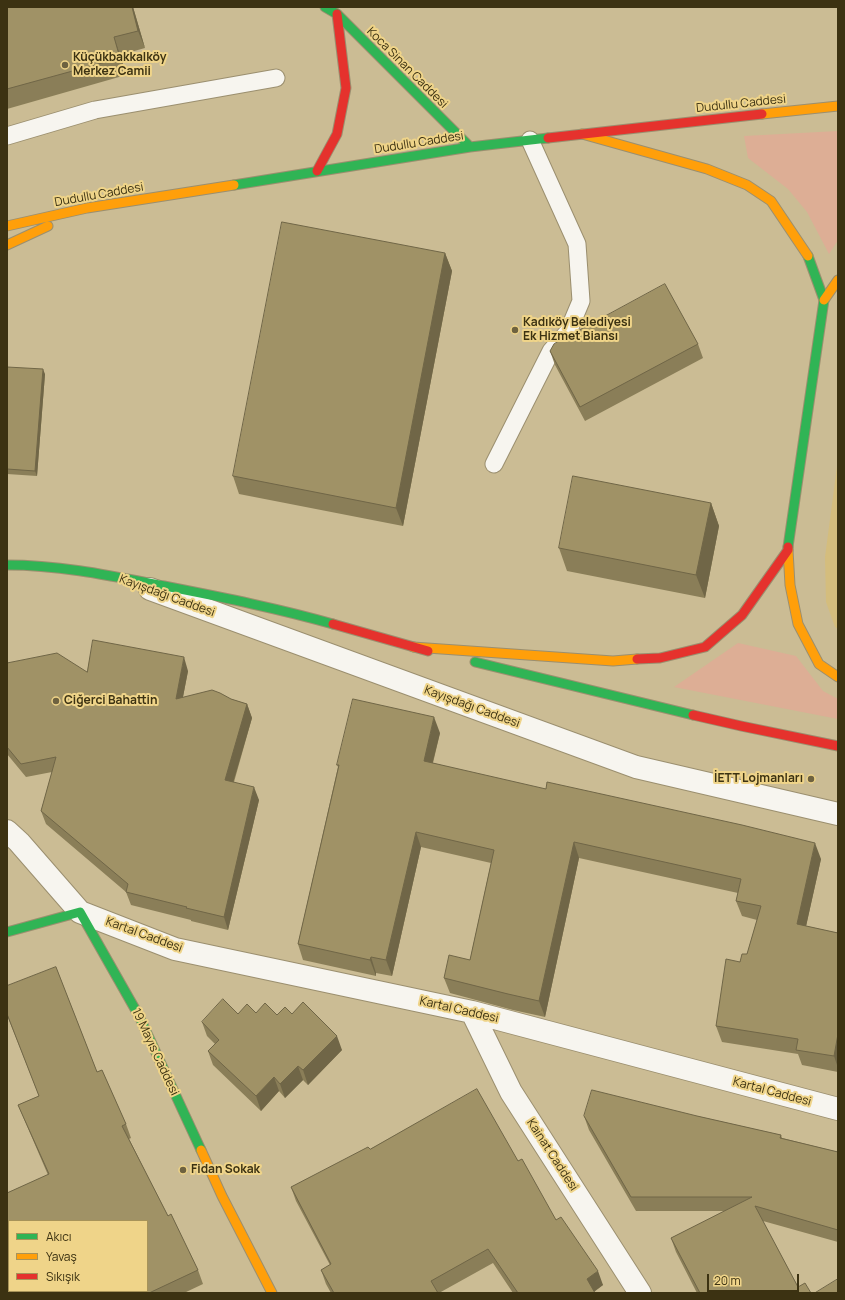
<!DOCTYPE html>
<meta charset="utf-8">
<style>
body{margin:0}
#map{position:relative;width:845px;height:1300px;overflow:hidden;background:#cbbc94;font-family:Manrope,sans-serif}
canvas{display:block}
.frame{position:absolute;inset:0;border:8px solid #3c3212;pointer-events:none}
.legend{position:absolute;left:8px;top:1220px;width:140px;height:72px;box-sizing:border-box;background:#efd489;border:1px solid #a79359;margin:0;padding:5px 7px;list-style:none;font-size:12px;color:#3c3212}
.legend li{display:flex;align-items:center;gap:8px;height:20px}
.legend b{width:20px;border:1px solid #a79359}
.scale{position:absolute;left:707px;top:1274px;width:92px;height:18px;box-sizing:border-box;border:2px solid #3c3212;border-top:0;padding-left:5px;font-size:12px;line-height:14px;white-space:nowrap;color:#3c3212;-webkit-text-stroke:3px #efd489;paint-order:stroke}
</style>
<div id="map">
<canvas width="845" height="1300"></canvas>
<div class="frame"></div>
<ul class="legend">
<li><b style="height:5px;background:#30b455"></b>Akıcı</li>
<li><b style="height:5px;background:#ff9f0a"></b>Yavaş</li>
<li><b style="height:5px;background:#e5322d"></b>Sıkışık</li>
</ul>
<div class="scale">20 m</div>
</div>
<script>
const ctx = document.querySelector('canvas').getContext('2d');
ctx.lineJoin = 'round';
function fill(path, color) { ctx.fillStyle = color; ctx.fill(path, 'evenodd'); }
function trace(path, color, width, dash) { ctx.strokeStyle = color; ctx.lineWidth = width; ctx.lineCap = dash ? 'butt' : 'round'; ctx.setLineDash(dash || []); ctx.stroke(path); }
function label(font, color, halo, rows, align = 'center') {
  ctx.font = font + ' Manrope,sans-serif'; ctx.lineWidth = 4; ctx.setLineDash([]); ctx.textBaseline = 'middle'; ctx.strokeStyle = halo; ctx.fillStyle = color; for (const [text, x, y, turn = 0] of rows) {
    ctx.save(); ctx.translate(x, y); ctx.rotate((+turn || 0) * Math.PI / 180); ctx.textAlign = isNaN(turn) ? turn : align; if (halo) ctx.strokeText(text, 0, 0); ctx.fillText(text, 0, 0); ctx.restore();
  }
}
const built = new Path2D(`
 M838 459V629L835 627 826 602 825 557Z`);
const green = new Path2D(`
 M838 131V240L829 254 807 212 788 189 748 158 744 136Z
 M738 643 796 656 823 691 838 699V719L674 687Z`);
const lane = new Path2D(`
 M7 136 95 110 276 78
 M494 464 551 351 568 332 581 301 577 244 530 140`);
const street = new Path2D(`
 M150 589 636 767 838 814
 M7 831 19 842 80 912 175 949 472 1012 838 1109
 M472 1012 511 1092 640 1293`);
const fast = new Path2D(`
 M325 7 337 14 470 147
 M234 185 470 147 548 138
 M788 547 824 300 808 256
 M7 565C60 565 112 576 164 586 220 597 277 608 333 624
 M475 662 693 715
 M7 932 80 912 139 1016 201 1150`);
const slow = new Path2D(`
 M762 114 838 106
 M582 134 707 169 747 185 771 201 808 256
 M7 226 87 208 234 185
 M7 245 48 226
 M824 300 838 280
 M788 550 790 585 798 624 819 664 838 677
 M413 647 613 661 637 659
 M201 1150 222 1196 272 1293`);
const jam = new Path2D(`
 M548 138 762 114
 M317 171 337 134 346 88 337 14
 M333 624 428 651
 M637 659 660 658 705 647 742 615 788 550V547
 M693 715 741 726 838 746`);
const wall = new Path2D(`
 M7 7H133L145 48 120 55 126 75 7 109Z
 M445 253 452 271 403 526 239 494 233 476Z
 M698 344 703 358 585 421 555 365 550 351Z
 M7 367 45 374 37 476 7 474Z
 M711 503 719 526 705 598 567 571 559 548Z
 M7 663 87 672 188 671 183 697 231 699 247 704 252 718 234 782 259 800 228 930 191 921V920L131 905 126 892 46 824 41 811 52 772 26 777 7 754Z
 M440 733 433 763 821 859 806 926 838 933V1072L802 1065 798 1054 722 1042 716 1026 740 962 747 954 757 920 742 916 736 901 738 893 579 858 545 1017 513 1010 450 993 444 978 470 960 491 863 421 847 392 976 376 973V976L303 960 298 944 338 767 337 765Z
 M56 967 97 1072 102 1070 126 1124 131 1138 129 1139 168 1216 171 1214 198 1270 203 1284 184 1293H104L103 1291H147V1221H9V1291H38L39 1293H7V1193L48 1175 18 1105 39 1096 7 1015V986Z
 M256 1013 277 1015 292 1014 342 1050 308 1085 303 1080 285 1098 279 1091 261 1111 213 1065 208 1051 215 1044 207 1036 202 1022 238 1014Z
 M584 1116H697L781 1135 782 1138 838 1152V1242L763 1221 798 1287 811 1293H697L676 1252 671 1238 725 1211H636L589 1130Z
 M370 1149 518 1161 556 1220 603 1285 594 1292 595 1293H513L493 1263 439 1293H331L326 1284 321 1270 330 1265 296 1201 291 1187Z`);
const shadedWall = new Path2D(`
 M132 7H133L145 48 138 31Z
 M114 37 120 55 126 75 120 58Z
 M445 253 452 271 403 526 396 508Z
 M43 369 45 374 37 476 35 471Z
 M711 503 719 526 705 598 696 575Z
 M184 657 188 671 180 712 176 699Z
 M247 704 252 718 230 793 225 780Z
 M434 717 440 733 429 777 424 761Z
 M254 787 259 800 228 930 224 917Z
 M416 832 421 847 392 976 386 960Z
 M574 842 579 858 545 1017 539 1001Z
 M815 843 821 859 803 940 797 924Z
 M371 957 376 973V976L370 960Z
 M838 1034V1068L834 1056Z
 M337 1036 342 1050 308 1085 303 1070Z
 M298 1066 303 1080 285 1098 280 1084Z
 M274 1077 279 1091 261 1111 256 1096Z
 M598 1271 603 1285 592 1293 587 1279Z`);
const building = new Path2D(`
 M7 7H132L138 31 114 37 120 58 7 89Z
 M282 222 445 253 396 508 233 476Z
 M665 284 698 344 580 407 550 351 554 344Z
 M7 367 43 369 35 471 7 469Z
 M573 476 711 503 696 575 559 548Z
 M93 640 184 657 176 699 212 690 220 693 231 699 247 704 225 780 254 787 224 917 186 908 187 907 126 892 128 884 41 811 56 757 21 764 7 747V663L57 653 87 672Z
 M353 699 434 717 424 761 546 789 547 782 742 825 815 843 797 924 838 933V1034L834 1056 796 1050 798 1039 716 1026 726 959 740 962 742 954H747L761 906 736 901 741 879 574 842 539 1001 508 994 444 978 449 955 470 960 494 850 416 832 386 960 371 957 370 960 298 944 339 765H337Z
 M56 967 97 1072 102 1070 126 1124 122 1126 168 1216 171 1214 198 1270 149 1293H105L104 1291H147V1221H9V1291H38L39 1293H7V1193L49 1174 18 1105 39 1096 7 1014V986Z
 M223 999 238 1014 247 1004 256 1013 265 1003 277 1015 285 1007 292 1014 303 1002 337 1036 303 1070 298 1066 280 1084 274 1077 256 1096 208 1051 219 1040 202 1022Z
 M477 1089 518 1161 522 1159 556 1220 561 1217 598 1271 587 1279 595 1293H518L488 1249 431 1281 438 1293H334L321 1270 331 1264 291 1187 368 1147 370 1149Z
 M592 1090 697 1116 781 1135 780 1138 838 1152V1230L755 1206 798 1287 805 1283 811 1293H700L671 1238 752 1197H631L584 1116Z
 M838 1279V1293H815Z`);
const markers = [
 [65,65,4,"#6e6240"],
 [515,330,4,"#6e6240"],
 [56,701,4,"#6e6240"],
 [811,779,4,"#6e6240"],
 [183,1170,4,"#6e6240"]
];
const poiNames = [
 ["Küçükbakkalköy",73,58],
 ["Merkez Camii",73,72],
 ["Kadıköy Belediyesi",523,323],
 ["Ek Hizmet Biansı",523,337],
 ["Ciğerci Bahattin",64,701],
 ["İETT Lojmanları",803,779,"right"],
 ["Fidan Sokak",191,1170]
];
const streetNames = [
 ["Koca Sinan Caddesi",407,68,45],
 ["Dudullu Caddesi",741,104,-6],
 ["Dudullu Caddesi",419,143,-9],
 ["Dudullu Caddesi",99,195,-10],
 ["Kayışdağı Caddesi",167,596,20],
 ["Kayışdağı Caddesi",472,707,20],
 ["Kartal Caddesi",144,935,20],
 ["Kartal Caddesi",459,1010,13],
 ["19 Mayıs Caddesi",155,1052,65],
 ["Kartal Caddesi",772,1092,15],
 ["Kainat Caddesi",552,1155,57]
];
fill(built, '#d4bd7d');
fill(green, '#ddae95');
trace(lane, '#9b8f6f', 19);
trace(street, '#9b8f6f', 24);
trace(fast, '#9b8f6f', 11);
trace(slow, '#9b8f6f', 11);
trace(jam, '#9b8f6f', 11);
trace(lane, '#f7f5ef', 17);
trace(street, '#f7f5ef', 22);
trace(fast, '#30b455', 9);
trace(slow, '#ff9f0a', 9);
trace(jam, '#e5322d', 9);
fill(wall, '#8a7e58');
fill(shadedWall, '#706647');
fill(building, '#a09266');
trace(building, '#706647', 1);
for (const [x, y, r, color] of markers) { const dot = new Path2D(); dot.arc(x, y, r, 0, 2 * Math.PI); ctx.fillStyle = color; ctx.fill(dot); trace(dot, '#efd489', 1.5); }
label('bold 12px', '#3c3212', '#efd489', poiNames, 'left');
label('12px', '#3c3212', '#efd489', streetNames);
</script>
